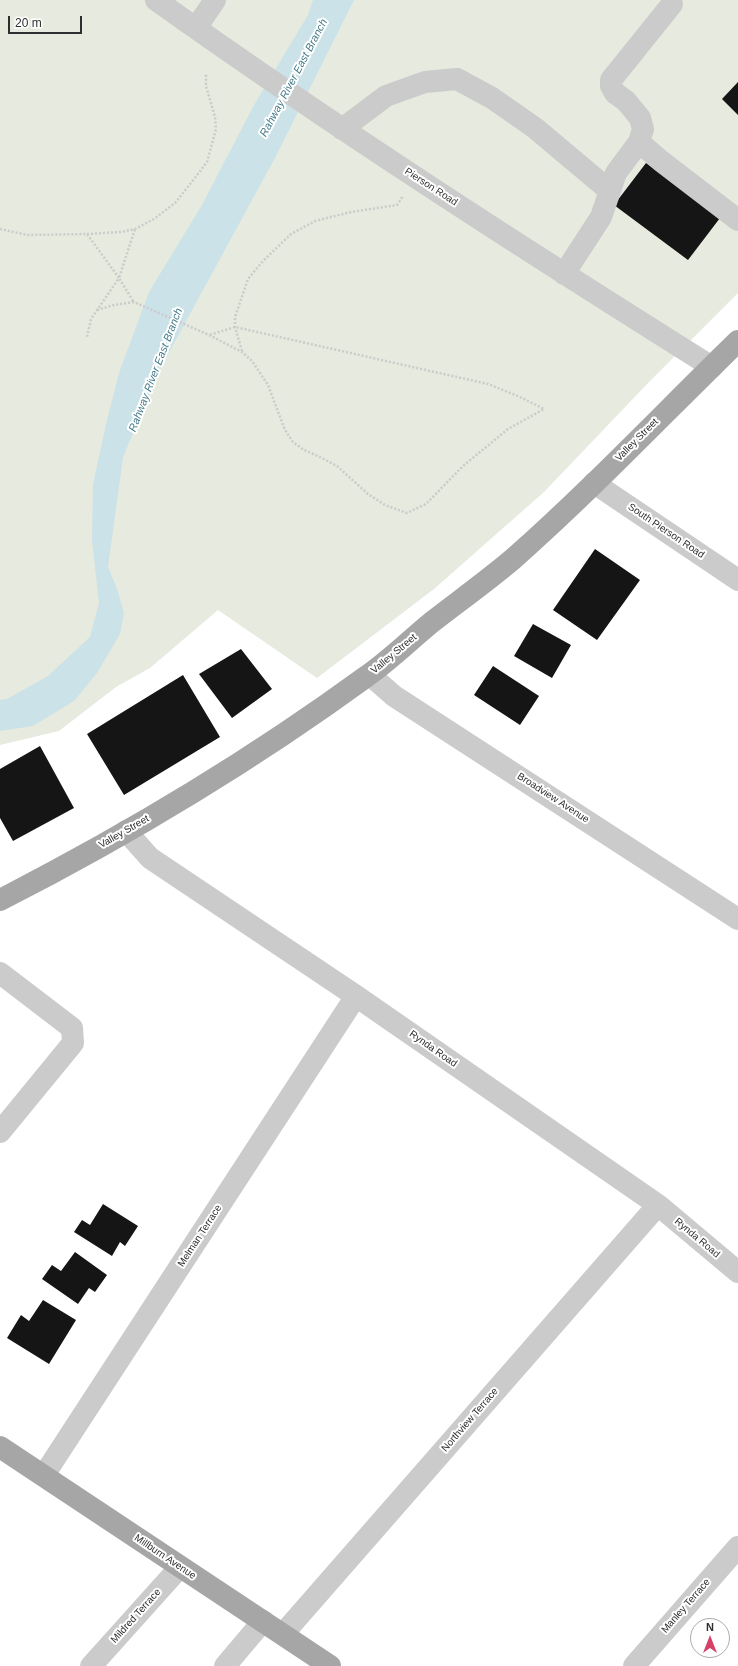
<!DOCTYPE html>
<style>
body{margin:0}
#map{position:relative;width:738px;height:1666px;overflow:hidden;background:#fff;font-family:Helvetica,sans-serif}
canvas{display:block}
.north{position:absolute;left:690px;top:1618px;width:40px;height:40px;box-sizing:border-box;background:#fff;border:1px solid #ababab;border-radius:50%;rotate:0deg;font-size:11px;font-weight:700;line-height:16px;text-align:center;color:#2e2e2e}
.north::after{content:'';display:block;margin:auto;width:14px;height:18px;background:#d54167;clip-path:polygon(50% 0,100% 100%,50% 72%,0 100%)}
.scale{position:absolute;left:8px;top:16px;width:74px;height:18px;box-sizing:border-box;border:2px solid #2e2e2e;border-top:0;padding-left:5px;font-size:12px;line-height:14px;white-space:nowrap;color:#2e2e2e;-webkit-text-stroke:3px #fff;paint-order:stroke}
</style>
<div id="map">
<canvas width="738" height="1666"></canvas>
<div class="north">N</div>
<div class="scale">20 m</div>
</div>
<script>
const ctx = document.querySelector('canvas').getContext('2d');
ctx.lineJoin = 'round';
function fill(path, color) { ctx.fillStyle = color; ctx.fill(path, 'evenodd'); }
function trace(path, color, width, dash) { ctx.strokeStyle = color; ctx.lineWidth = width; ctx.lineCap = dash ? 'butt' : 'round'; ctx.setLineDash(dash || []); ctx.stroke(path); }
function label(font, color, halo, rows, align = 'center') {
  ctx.font = font + ' Helvetica,sans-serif'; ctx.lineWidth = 4; ctx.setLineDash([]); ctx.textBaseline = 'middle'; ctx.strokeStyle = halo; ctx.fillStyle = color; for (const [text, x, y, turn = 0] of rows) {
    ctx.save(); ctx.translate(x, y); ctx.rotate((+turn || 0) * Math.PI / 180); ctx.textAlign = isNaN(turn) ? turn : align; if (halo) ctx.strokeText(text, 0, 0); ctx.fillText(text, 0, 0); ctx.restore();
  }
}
const green = new Path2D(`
 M0 0H738V293L650 381 544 492 434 589 317 678 218 610 150 668 116 687 59 731 0 745Z`);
const water = new Path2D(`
 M313 0H354L276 156 161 367 123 457 108 567 117 589 124 613 120 634 97 673 74 701 33 726 0 731V700L7 699 48 676 90 637 99 603 92 540 93 484 106 424 119 373 149 292 202 205 254 105 308 15Z`);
const building = new Path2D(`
 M738 82V115L722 99Z
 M646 163 720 218 688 260 614 205Z
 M595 549 640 580 597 640 553 610Z
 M533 624 571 645 552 678 514 656Z
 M241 649 272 689 232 718 199 674Z
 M493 666 539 696 520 725 474 695Z
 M183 675 220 737 124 795 87 734Z
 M40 746 74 808 13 841 0 818V769Z
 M103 1204 138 1226 125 1246 120 1242 112 1256 74 1232 82 1220 90 1225Z
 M75 1252 107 1275 95 1292 89 1288 78 1304 42 1279 52 1265 61 1271Z
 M43 1300 76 1320 49 1364 7 1338 21 1315 29 1321Z`);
const path = new Path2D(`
 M0 229 27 235 87 234 119 278 91 319 87 337
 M87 234 121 232 135 229 154 219 175 203 191 183 207 162 216 129 215 117 206 86V74
 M133 301 119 278 135 229
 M97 310 114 305 134 302 209 335 242 352 252 361 268 385 285 430 293 442 304 450 320 457 337 466 368 494 385 505 407 513 426 504 463 466 508 429 544 409 520 397 488 384 235 327 209 335
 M242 351 235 327V317L248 279 263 261 291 234 315 221 351 212 397 205 403 196`);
const minor = new Path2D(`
 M156 0C337 129 524 249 712 367
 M196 28 215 0
 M342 129 386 96 425 82 457 79 492 98 535 128 610 191
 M639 142 661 161 738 220
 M564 274 601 217 616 173 639 142 643 129 640 118 626 101 615 93 611 86V80L672 4
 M594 483 738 580
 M370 675 394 696 738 919
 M126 831 150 858 356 996 658 1205 738 1272
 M0 973 72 1028 73 1043 0 1132
 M44 1475 356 996
 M283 1634 658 1205
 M91 1666 180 1567
 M225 1666 263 1621
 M634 1666 738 1547`);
const major = new Path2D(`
 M0 900C127 835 252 760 367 676 390 660 410 640 432 622 459 601 487 581 513 559 591 490 663 414 738 341
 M0 1447 330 1666`);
const streetNames = [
 ["Pierson Road",431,187,33],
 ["Valley Street",637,440,-45],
 ["South Pierson Road",666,531,34],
 ["Valley Street",394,654,-40],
 ["Broadview Avenue",553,798,33],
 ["Valley Street",124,832,-30],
 ["Rynda Road",433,1049,35],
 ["Melman Terrace",200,1236,-57],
 ["Rynda Road",697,1238,40],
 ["Northview Terrace",470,1420,-49],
 ["Millburn Avenue",165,1557,34],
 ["Manley Terrace",686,1606,-49],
 ["Mildred Terrace",136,1616,-48]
];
const waterNames = [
 ["Rahway River East Branch",294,78,-62],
 ["Rahway River East Branch",156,370,-69]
];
fill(green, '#e7eade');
fill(water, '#cbe2e8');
fill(building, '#151515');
trace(path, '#cbcbcb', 2.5, [2, 2]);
trace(minor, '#cbcbcb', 22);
trace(major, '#a6a6a6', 22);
label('10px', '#2e2e2e', '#fff', streetNames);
label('italic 11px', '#447b89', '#fff', waterNames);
</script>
